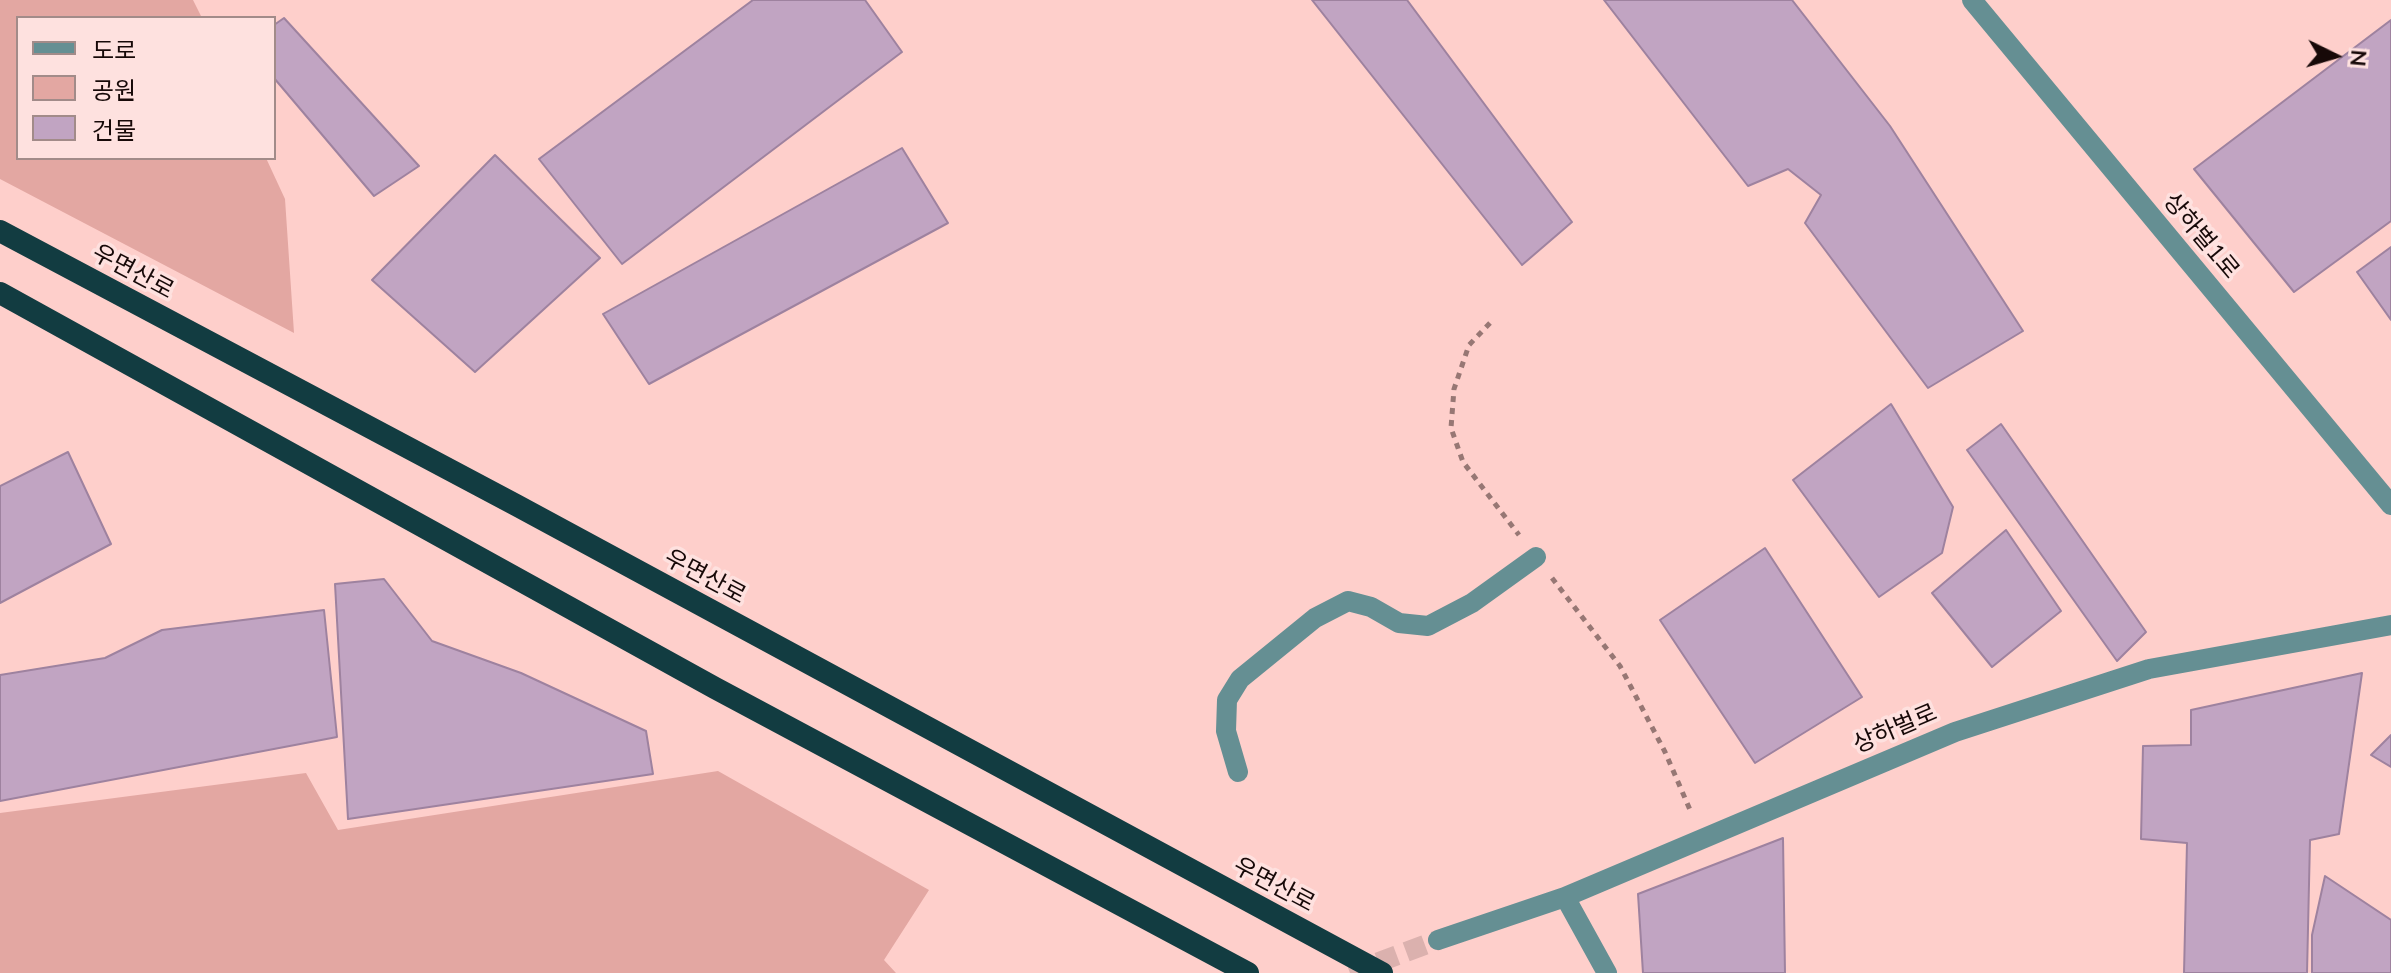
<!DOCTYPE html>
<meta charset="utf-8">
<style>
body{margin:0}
#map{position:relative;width:2391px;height:973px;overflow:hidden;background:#fecfcb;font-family:Mulish,"Noto Sans KR",sans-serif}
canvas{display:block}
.legend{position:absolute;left:16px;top:16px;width:260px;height:144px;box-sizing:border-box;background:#fee1df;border:2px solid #a28b89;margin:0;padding:10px 14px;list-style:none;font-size:24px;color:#170908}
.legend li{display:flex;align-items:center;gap:16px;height:40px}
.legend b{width:40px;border:2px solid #a28b89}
.north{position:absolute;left:2295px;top:16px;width:80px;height:80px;-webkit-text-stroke:6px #fee1df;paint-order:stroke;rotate:95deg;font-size:22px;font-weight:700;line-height:32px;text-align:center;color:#170908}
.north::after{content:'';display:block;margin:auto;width:28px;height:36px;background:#170908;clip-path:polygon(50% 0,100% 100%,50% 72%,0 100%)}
</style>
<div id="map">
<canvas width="2391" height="973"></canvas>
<ul class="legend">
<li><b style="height:10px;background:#658f93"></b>도로</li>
<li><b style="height:22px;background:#e3a7a2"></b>공원</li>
<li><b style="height:22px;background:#c1a4c2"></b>건물</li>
</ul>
<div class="north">N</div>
</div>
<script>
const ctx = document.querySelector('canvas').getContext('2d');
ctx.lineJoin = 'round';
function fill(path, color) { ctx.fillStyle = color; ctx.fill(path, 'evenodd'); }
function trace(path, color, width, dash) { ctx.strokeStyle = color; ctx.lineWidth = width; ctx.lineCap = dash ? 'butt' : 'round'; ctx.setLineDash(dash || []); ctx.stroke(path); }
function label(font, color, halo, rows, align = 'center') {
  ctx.font = font + ' Mulish,"Noto Sans KR",sans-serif'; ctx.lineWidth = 7; ctx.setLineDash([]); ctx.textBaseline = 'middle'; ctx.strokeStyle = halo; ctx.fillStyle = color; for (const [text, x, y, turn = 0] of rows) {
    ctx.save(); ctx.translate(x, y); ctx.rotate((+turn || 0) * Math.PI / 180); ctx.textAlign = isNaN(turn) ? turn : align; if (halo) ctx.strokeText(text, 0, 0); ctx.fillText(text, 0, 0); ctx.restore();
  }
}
const green = new Path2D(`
 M0 0H193L202 18H18V158H266L285 199 294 333 0 179Z
 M718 771 929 890 884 960 896 973H0V813L306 773 338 830Z`);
const building = new Path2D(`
 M753 0H865L902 52 622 264 539 159Z
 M1312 0H1407L1572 222 1522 265Z
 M1604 0H1792L1890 126 2023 331 1928 388 1805 223 1821 195 1788 169 1748 186Z
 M284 18 419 166 374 196 274 78V25Z
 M2391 20V221L2294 292 2194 169Z
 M902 148 948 223 649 384 603 314Z
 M495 155 600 258 475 372 372 280Z
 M2391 247V320L2357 272Z
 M1891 404 1953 507 1942 553 1879 597 1793 480Z
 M2001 424 2146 632 2117 661 1967 450Z
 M68 452 111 544 0 603V486Z
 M2006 530 2061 611 1992 667 1932 593Z
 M1765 548 1862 697 1755 763 1660 620Z
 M384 579 432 641 521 673 646 731 653 774 348 819 335 584Z
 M324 610 337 737 0 801V675L105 658 162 630Z
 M2362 673 2339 834 2310 840 2307 973H2184L2187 843 2141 839 2143 746 2191 745V710Z
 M2391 735V767L2371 755Z
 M1783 838 1785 973H1643L1638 894Z
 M2325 876 2391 920V973H2312V935Z`);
const tertiaryTunnel = new Path2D(`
 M1350 973 1438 940`);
const path = new Path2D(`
 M1490 323 1469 345 1454 389 1451 428 1463 462 1519 535
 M1552 578 1620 666 1665 752 1691 812`);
const minor = new Path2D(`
 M1972 0 2391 505
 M1238 772 1226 731 1227 700 1240 679 1315 618 1348 601 1371 607 1399 623 1428 626 1472 603 1536 557
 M1565 897 1607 973
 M1438 940 1565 897 1955 732 2149 669 2391 625`);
const trunk = new Path2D(`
 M0 231 516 505 1382 973
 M0 293 715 688 1248 973`);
const streetNames = [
 ["상하벌1로",2201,236,50],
 ["우면산로",133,272,28],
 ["우면산로",705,577,28],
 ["상하벌로",1895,729,-23],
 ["우면산로",1274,885,28]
];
fill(green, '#e3a7a2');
fill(building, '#c1a4c2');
trace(building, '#9e829f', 2);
trace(tertiaryTunnel, '#dbb1ae', 20, [20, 10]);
trace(path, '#977774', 5, [6, 6]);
trace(minor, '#658f93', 20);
trace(trunk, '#123c41', 22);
label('24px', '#170908', '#fee1df', streetNames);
</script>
